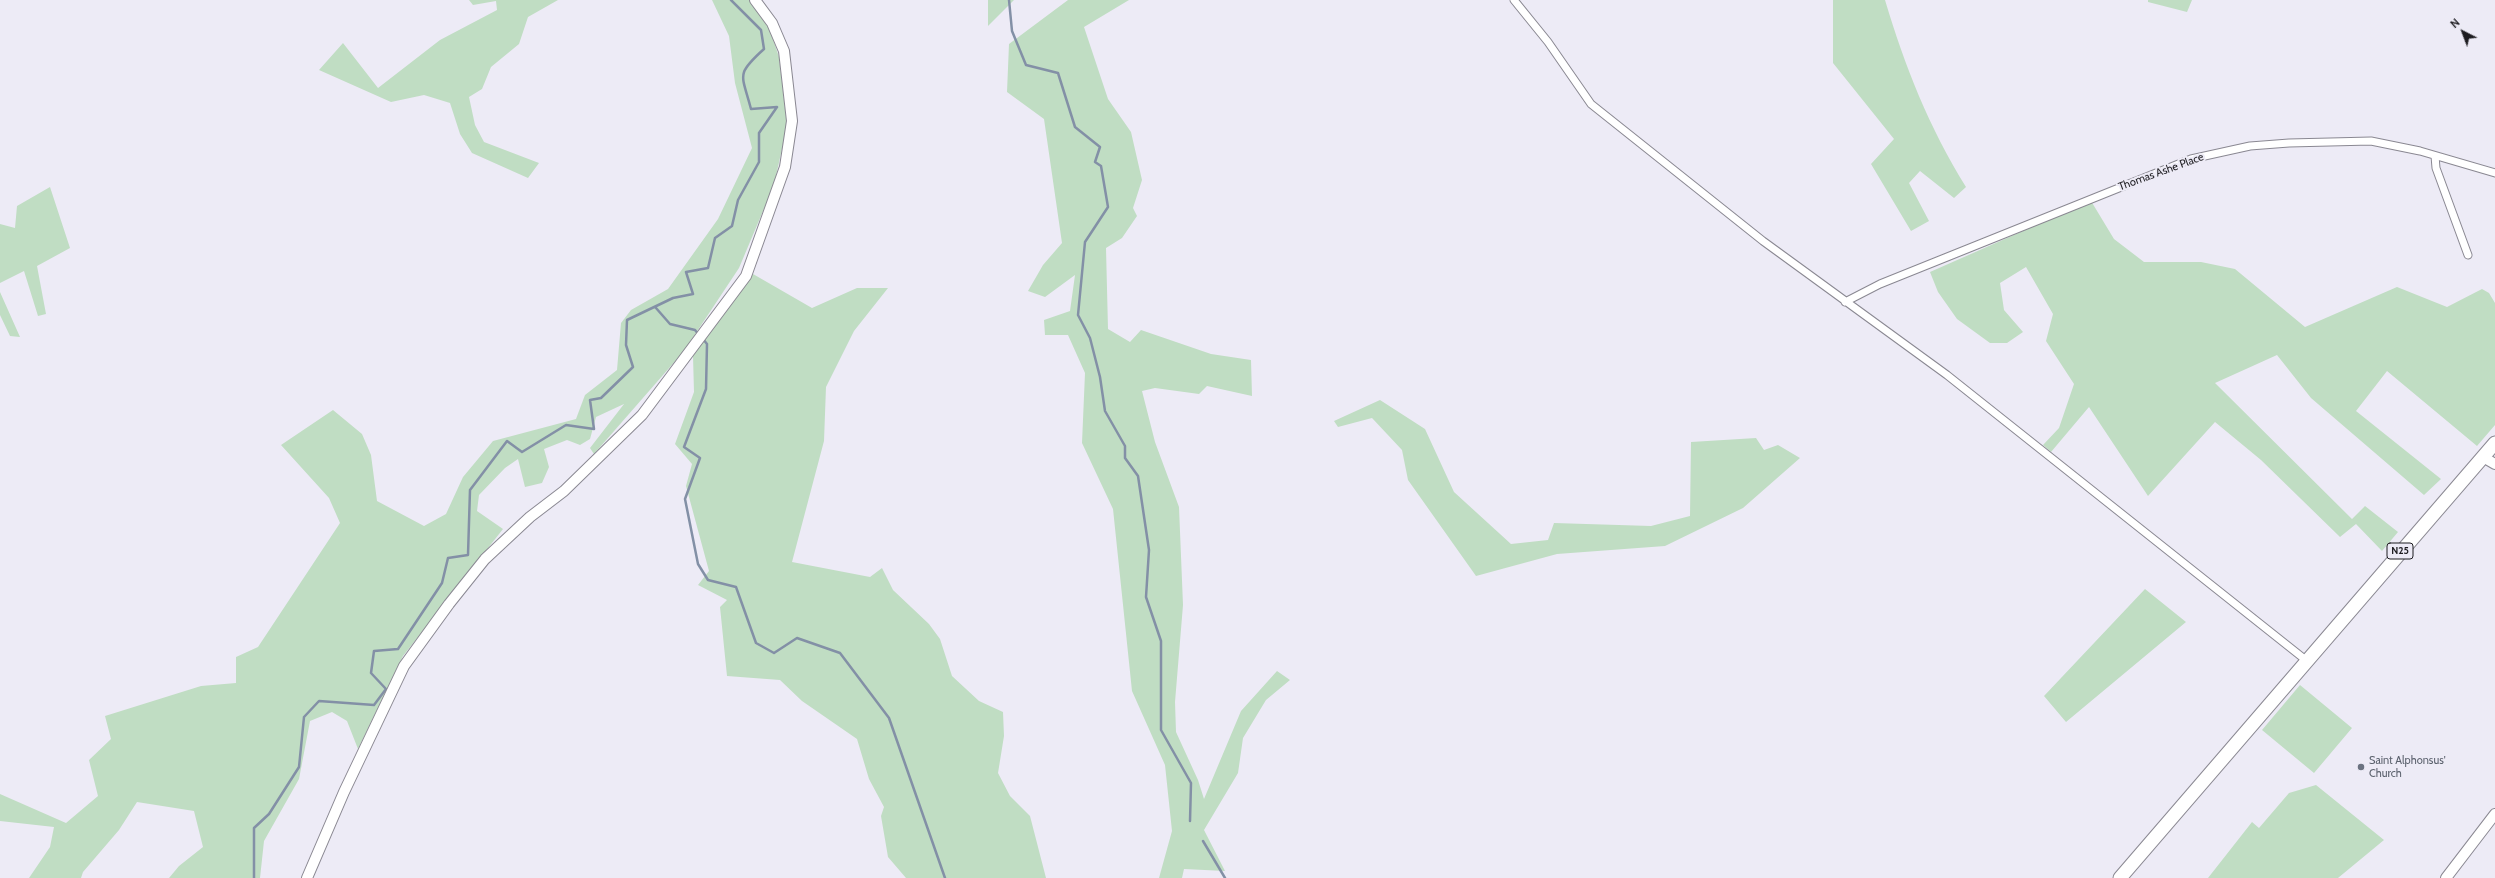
<!DOCTYPE html>
<style>
body{margin:0}
#map{position:relative;width:2495px;height:878px;overflow:hidden;background:#edebf6;font-family:Cabin,sans-serif}
canvas{display:block}
.north{position:absolute;left:2443px;top:12px;width:40px;height:40px;-webkit-text-stroke:3px #edebf6;paint-order:stroke;rotate:318deg;font-size:11px;font-weight:700;line-height:16px;text-align:center;color:#1d1c20}
.north::after{content:'';display:block;margin:auto;width:14px;height:18px;background:#1d1c20;clip-path:polygon(50% 0,100% 100%,50% 72%,0 100%)}
</style>
<div id="map">
<canvas width="2495" height="878"></canvas>
<div class="north">N</div>
</div>
<script>
const ctx = document.querySelector('canvas').getContext('2d');
ctx.lineJoin = 'round';
function fill(path, color) { ctx.fillStyle = color; ctx.fill(path, 'evenodd'); }
function trace(path, color, width, dash) { ctx.strokeStyle = color; ctx.lineWidth = width; ctx.lineCap = dash ? 'butt' : 'round'; ctx.setLineDash(dash || []); ctx.stroke(path); }
function label(font, color, halo, rows, align = 'center') {
  ctx.font = font + ' Cabin,sans-serif'; ctx.lineWidth = 4; ctx.setLineDash([]); ctx.textBaseline = 'middle'; ctx.strokeStyle = halo; ctx.fillStyle = color; for (const [text, x, y, turn = 0] of rows) {
    ctx.save(); ctx.translate(x, y); ctx.rotate((+turn || 0) * Math.PI / 180); ctx.textAlign = isNaN(turn) ? turn : align; if (halo) ctx.strokeText(text, 0, 0); ctx.fillText(text, 0, 0); ctx.restore();
  }
}
const green = new Path2D(`
 M469 0H558L528 17 519 44 491 67 482 89 469 97 475 125 484 142 539 163 528 178 472 153 460 134 450 103 424 95 391 102 319 70 343 43 378 88 440 40 497 10 496 1 473 5Z
 M712 0H749L770 30 779 57 787 126 774 185 739 268 684 351 594 454 590 448 624 404 596 417 590 439 580 445 567 440 544 449 549 467 542 483 525 487 518 459 505 468 479 495 477 511 503 529 403 656 358 749 347 721 332 712 310 721 299 779 264 841 260 878H169L179 866 203 847 194 811 137 802 119 830 83 872 81 878H29L50 847 54 827 0 821V794L66 823 98 796 89 760 111 739 105 716 201 686 236 683V657L258 647 340 523 329 498 281 445 333 410 362 434 371 455 377 501 424 526 446 514 463 477 493 441 576 419 585 395 617 370 621 323 631 310 668 289 718 219 752 148 735 83 729 36Z
 M988 0H1014L988 26Z
 M1068 0H1129L1084 27 1108 99 1131 132 1142 180 1133 208 1137 216 1122 238 1106 248 1108 329 1130 342 1141 330 1211 354 1251 360 1252 396 1207 386 1199 394 1155 388 1142 391 1155 442 1179 507 1183 605 1175 702 1176 732 1198 780 1204 799 1241 711 1277 671 1290 680 1266 700 1243 738 1238 773 1204 830 1225 871 1184 869 1182 878H1159L1172 831 1165 765 1132 691 1113 509 1082 443 1085 373 1068 335H1045L1044 320 1070 311 1075 275 1045 297 1028 291 1043 265 1062 243 1044 119 1007 92 1009 44Z
 M1833 0H1885C1905 67 1929 127 1966 187L1954 198 1920 171 1909 183 1929 221 1911 231 1871 164 1894 139 1833 63Z
 M2148 0H2192L2187 12 2148 2Z
 M50 187 70 248 37 266 46 314 38 316 24 271 0 283V224L15 228 17 206Z
 M2091 201 2114 239 2144 262H2201L2235 269 2305 327 2397 287 2447 307 2482 289 2489 293 2495 303V425L2477 446 2387 371 2356 411 2441 479 2424 495 2311 398 2277 355 2215 383 2352 519 2365 506 2398 532 2382 551 2356 524 2340 537 2261 460 2215 422 2148 496 2089 407 2051 452 2043 445 2059 428 2074 384 2046 341 2053 314 2026 267 2000 283 2004 310 2023 332 2007 343H1990L1957 319 1938 292 1930 272Z
 M753 274 812 308 857 288H888L854 331 826 387 824 441 792 562 870 577 882 568 893 590 929 624 940 639 952 676 979 701 1003 712 1004 736 998 773 1010 796 1030 816 1046 878H906L888 857 881 816 884 807 869 779 857 739 802 701 780 680 727 676 720 607 727 600 698 585 709 571 686 486 692 464 675 444 694 392 693 356Z
 M0 292 20 337 10 336 0 315Z
 M1380 400 1425 429 1454 492 1511 544 1548 540 1554 523 1651 526 1690 516 1691 442 1756 438 1764 450 1778 445 1800 458 1743 508 1665 546 1557 554 1476 576 1408 480 1402 450 1372 418 1338 427 1334 421Z
 M2145 589 2186 622 2066 722 2044 696Z
 M2300 685 2352 728 2314 773 2262 730Z
 M2316 785 2384 840 2338 878H2208L2252 822 2259 828 2289 793Z`);
const stream = new Path2D(`
 M1009 0 1012 31 1026 65 1058 73 1075 127 1100 147 1095 162 1101 166 1108 207 1085 242 1078 315 1090 338 1100 377 1105 411 1125 446V458L1138 476 1149 550 1146 597 1161 641V730L1191 783 1190 821
 M656 308 670 324 695 330 699 335
 M703 339 707 344 706 389 684 447 700 458 685 499 698 564 708 580 736 587 756 643 774 653 797 638 840 653 889 718 945 878
 M1203 841 1225 878
 M254 878V828L269 814 299 767 304 717 319 701 374 705 386 689 371 673 374 651 398 649 442 583 448 558 468 555 470 490 507 441 522 452 566 425 594 429 590 400 601 398 633 367 626 345 627 320 673 298 693 294 686 272 708 268 715 238 732 226 738 200 759 162V133L777 107 751 109C742 74 735 75 764 49L761 30 731 0`);
const street = new Path2D(`
 M1514 0 1548 42 1591 104 1763 241 1947 375 2307 661
 M2435 156 2436 168 2468 255
 M1845 302 1880 284 2191 159 2250 146 2289 143 2371 141 2420 151 2495 173`);
const secondary = new Path2D(`
 M2483 457 2495 464
 M307 878 344 792 404 666 449 604 485 559 530 517 564 491 642 415 746 276 785 167 792 121 784 51 772 23 755 0
 M2446 878 2495 814`);
const highway = new Path2D(`
 M2120 878 2495 443`);
const markers = [
 [2361,767,4,"#6b7280"]
];
const shields = [
 [2400,551,26]
];
const shieldNames = [
 ["N25",2400,551]
];
const streetNames = [
 ["Thomas Ashe Place",2161,172,-20]
];
const worshipNames = [
 ["Saint Alphonsus'",2369,761],
 ["Church",2369,774]
];
fill(green, '#c0ddc3');
trace(stream, '#8390a6', 2.5);
trace(street, '#8a8892', 9);
trace(secondary, '#8a8892', 12);
trace(highway, '#8a8892', 15);
trace(street, '#fff', 7);
trace(secondary, '#fff', 10);
trace(highway, '#fff', 13);
for (const [x, y, r, color] of markers) { const dot = new Path2D(); dot.arc(x, y, r, 0, 2 * Math.PI); ctx.fillStyle = color; ctx.fill(dot); trace(dot, '#edebf6', 1.5); }
for (const [x, y, w] of shields) { const box = new Path2D(); box.roundRect(x - w / 2, y - 8, w, 16, 3); ctx.fillStyle = '#edebf6'; ctx.fill(box); trace(box, '#1d1c20', 1); }
label('bold 10px', '#1d1c20', null, shieldNames);
label('11px', '#1d1c20', '#edebf6', streetNames);
label('11px', '#5b616d', '#edebf6', worshipNames, 'left');
</script>
